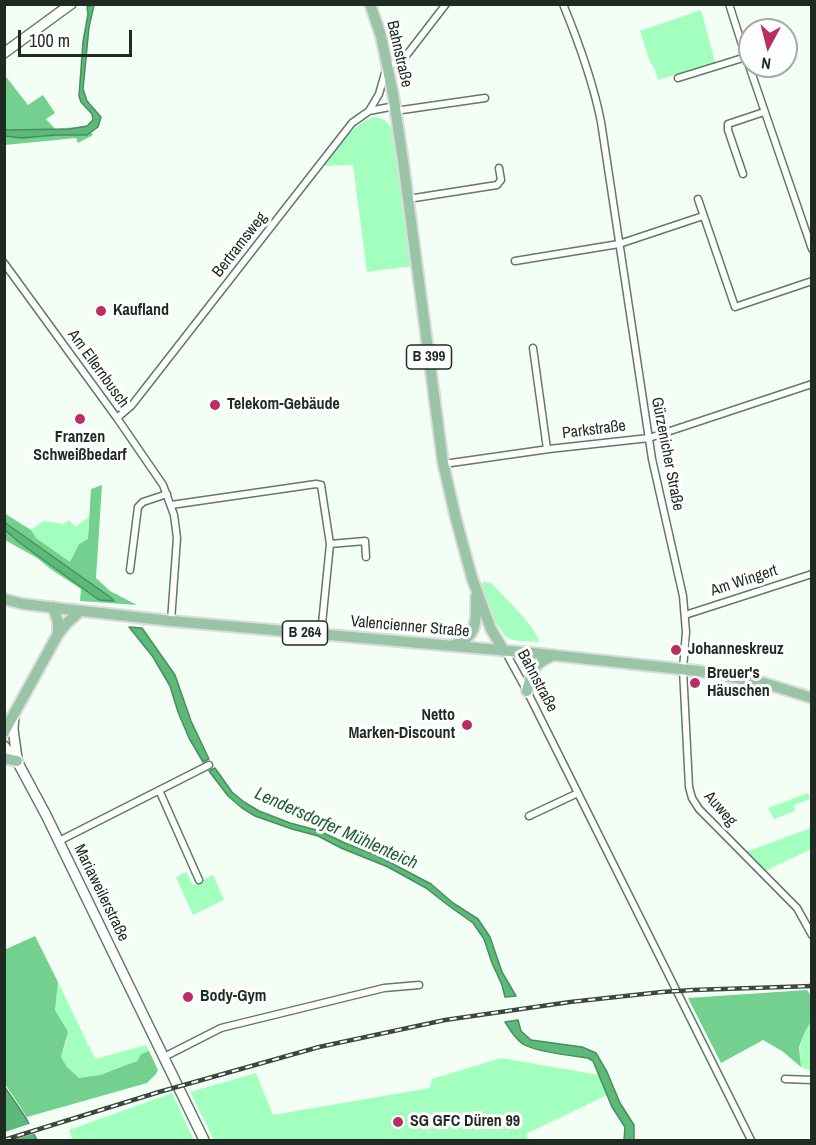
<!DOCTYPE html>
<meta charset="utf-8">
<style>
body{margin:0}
#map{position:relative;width:816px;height:1145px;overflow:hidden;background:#f3fff5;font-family:"Archivo Narrow",sans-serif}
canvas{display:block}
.frame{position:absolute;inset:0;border:6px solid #1f2a22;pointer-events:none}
.north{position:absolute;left:738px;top:18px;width:60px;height:60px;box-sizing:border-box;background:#fff;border:2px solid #a5aaa7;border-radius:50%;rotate:187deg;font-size:16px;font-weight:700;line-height:24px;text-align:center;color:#1f2a22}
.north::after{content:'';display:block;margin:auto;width:21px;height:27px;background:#ba2e65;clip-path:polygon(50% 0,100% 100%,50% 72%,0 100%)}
.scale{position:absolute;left:18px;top:30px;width:114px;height:27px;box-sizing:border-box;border:3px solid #1f2a22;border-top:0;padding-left:8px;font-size:18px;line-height:21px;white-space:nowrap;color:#1f2a22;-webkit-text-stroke:4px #fff;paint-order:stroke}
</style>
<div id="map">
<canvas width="816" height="1145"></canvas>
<div class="frame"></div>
<div class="north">N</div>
<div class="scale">100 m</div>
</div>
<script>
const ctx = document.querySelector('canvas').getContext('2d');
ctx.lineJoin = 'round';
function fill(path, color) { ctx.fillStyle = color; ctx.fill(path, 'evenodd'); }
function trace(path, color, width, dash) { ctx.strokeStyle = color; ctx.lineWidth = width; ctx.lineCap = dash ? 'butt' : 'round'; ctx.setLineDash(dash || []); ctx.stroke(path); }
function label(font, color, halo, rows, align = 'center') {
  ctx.font = font + ' "Archivo Narrow",sans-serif'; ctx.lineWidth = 6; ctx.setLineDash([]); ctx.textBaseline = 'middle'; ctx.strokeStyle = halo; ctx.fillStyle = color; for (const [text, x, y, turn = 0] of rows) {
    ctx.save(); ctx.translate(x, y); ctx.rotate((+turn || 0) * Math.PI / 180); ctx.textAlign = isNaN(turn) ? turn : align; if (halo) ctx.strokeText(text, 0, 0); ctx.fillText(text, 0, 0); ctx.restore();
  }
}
const green = new Path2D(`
 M701 10 715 62 658 80 654 67 650 62 640 31Z
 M374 117C383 118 388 121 392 130L412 266 367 272 353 165 324 166C339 147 351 125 374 117Z
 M89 517 88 539 79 544 70 562 35 538 31 530 43 521 63 524 69 520 75 527Z
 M483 582 491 583C507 600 529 619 539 640L538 642 520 641 510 639 505 636 497 624 480 587Z
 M808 793 810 799 794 805 795 811 774 819 768 808Z
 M811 828V849L765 871 746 852Z
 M186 872 193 885 213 875 224 900 193 915 176 877Z
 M58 982 95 1059 146 1045 149 1051 141 1054 137 1061 100 1075 79 1078 67 1067 61 1057 67 1040 55 1010Z
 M811 1021V1071L801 1067C799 1044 800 1041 811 1021Z
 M501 1058 599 1075 607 1095 526 1134 528 1140H214L190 1092 256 1073 273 1115 430 1088 432 1079Z
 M172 1093 194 1140H73L69 1130Z`);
const forest = new Path2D(`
 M4 74 28 105 43 95 55 113 46 119 55 129 87 126 93 135 78 143 76 138 5 145Z
 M102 485 96 578 110 591 137 605 80 601 81 589 52 570 37 558 5 540 4 513 31 530 36 538 70 562 79 544 88 539 91 489Z
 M35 936 58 982 55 1010 68 1032 61 1057 67 1067 79 1078 100 1075 137 1061 141 1054 149 1051 158 1070 156 1074 147 1083 27 1117 5 1084 4 950Z
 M807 990 811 996V1021L804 1034 799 1047 801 1067 782 1051 763 1040 721 1063 688 998Z`);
const water = new Path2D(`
 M91 5H94L89 27 83 89 87 101 101 117 98 127 87 135H56L22 138 5 136V130L70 129 87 126 93 120 92 114 81 102 79 96 83 42 88 14 87 7Z
 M4 522 110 597 114 601 99 600 20 543 5 530Z
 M129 627 142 628 175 675 191 721 209 759 203 762 189 738 178 712 170 686 153 657Z
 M215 768 232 792 244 802 259 811 290 823 320 831 345 843 376 855 431 884 453 903 478 919 490 937 502 972 516 996 505 997 502 985 492 963 484 939 473 923 449 906 426 888 388 867 341 848 318 836 292 829 255 816 242 808 228 796 209 771Z
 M518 1020 521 1031 531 1040 582 1047 596 1053 607 1072 620 1103 634 1125V1140H624L625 1127 612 1107 593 1061 588 1058C573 1056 535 1052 523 1044 515 1039 510 1030 505 1022Z
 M4 1086 26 1118 37 1140H8L5 1131Z`);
const pier = new Path2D(`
 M32 1123 36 1133 12 1140H5V1132Z`);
const street = new Path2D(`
 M563 4C579 43 593 81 601 122L652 459 683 596 686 632 683 669 689 787 692 798 699 809 797 908 812 935
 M729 4 746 57 812 249
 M678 78 746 57
 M369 111 379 94 387 66 402 61 446 4
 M395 111 485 98
 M743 174 728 130V124L764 112
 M408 199 497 185 501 180 499 168
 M698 199 735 307 812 281
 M515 261 619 244 703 216
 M4 263 117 418 163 485 174 515 177 538 171 621
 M533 348 547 449
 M117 418 132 405 352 123 369 111 395 106
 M444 464 549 449 649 438 812 384
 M171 505 316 484 321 485 330 544 321 634
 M330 544 365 541 366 557
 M130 570 138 507 143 502 167 494
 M685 615 812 574
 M505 651 527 691 751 1140
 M159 790 199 880
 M529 816 578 793
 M59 841 209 765
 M164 1057 221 1028 384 988 419 985
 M785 1079 812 1080`);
const secondary = new Path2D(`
 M4 53 71 4
 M14 715 13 729 17 758
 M4 746 17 761 46 815 204 1140`);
const primary = new Path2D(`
 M370 4 381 36 393 94 403 161 443 463 456 519 472 578 491 629 504 651
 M4 599 23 604 65 609 171 621 533 653 698 671 764 683 812 698
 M58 634 67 623 80 611
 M454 645C479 636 476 619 476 596
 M527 691C533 669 532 665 554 655
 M4 732 58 634V622L53 607
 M4 758 17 761`);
const rail = new Path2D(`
 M4 1140 159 1092 319 1047 445 1020 570 1002 662 992 693 990 812 986`);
const markers = [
 [101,311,6,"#ba2e65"],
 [215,405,6,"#ba2e65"],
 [80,419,6,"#ba2e65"],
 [676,650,6,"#ba2e65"],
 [695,683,6,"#ba2e65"],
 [467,725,6,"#ba2e65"],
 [188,997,6,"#ba2e65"],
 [398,1122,6,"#ba2e65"]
];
const shields = [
 [429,357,45],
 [305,633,45]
];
const shieldNames = [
 ["B 399",429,357],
 ["B 264",305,633]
];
const streetNames = [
 ["Bahnstraße",399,54,77],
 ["Bertramsweg",240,245,-52],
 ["Am Ellernbusch",98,369,54],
 ["Parkstraße",594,430,-7],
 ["Gürzenicher Straße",667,454,79],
 ["Am Wingert",744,581,-18],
 ["Valencienner Straße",410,627,5],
 ["Bahnstraße",537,681,62],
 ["Auweg",720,809,49],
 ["Mariaweilerstraße",101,893,64]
];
const poiNames = [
 ["Kaufland",113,311],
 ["Telekom-Gebäude",227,405],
 ["Franzen",80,438,"center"],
 ["Schweißbedarf",80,456,"center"],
 ["Johanneskreuz",688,650],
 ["Breuer's",707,674],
 ["Häuschen",707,692],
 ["Netto",455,716,"right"],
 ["Marken-Discount",455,734,"right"],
 ["Body-Gym",200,997],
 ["SG GFC Düren 99",410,1122]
];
const waterNames = [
 ["Lendersdorfer Mühlenteich",336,829,24]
];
fill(green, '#a3ffbd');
fill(forest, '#73d08e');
fill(water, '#5cb979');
trace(water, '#4a8e5f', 1.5);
fill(pier, '#f3fff5');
trace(street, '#5f7a66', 9);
trace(secondary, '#5f7a66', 12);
trace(primary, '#dbdddc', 14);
trace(street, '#fff', 6);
trace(secondary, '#fff', 9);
trace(primary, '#99c4a6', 10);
trace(rail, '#3c473f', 4.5);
trace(rail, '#fff', 2, [7]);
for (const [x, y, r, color] of markers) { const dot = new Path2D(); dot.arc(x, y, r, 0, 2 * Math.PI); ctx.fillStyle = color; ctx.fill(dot); trace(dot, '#fff', 2); }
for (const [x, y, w] of shields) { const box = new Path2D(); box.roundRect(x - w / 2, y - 12, w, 24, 4.5); ctx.fillStyle = '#fff'; ctx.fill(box); trace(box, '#1f2a22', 1.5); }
label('bold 15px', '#1f2a22', null, shieldNames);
label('16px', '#1f2a22', '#fff', streetNames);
label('bold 16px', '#1f2a22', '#fff', poiNames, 'left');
label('italic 18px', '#1d5f35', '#fff', waterNames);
</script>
